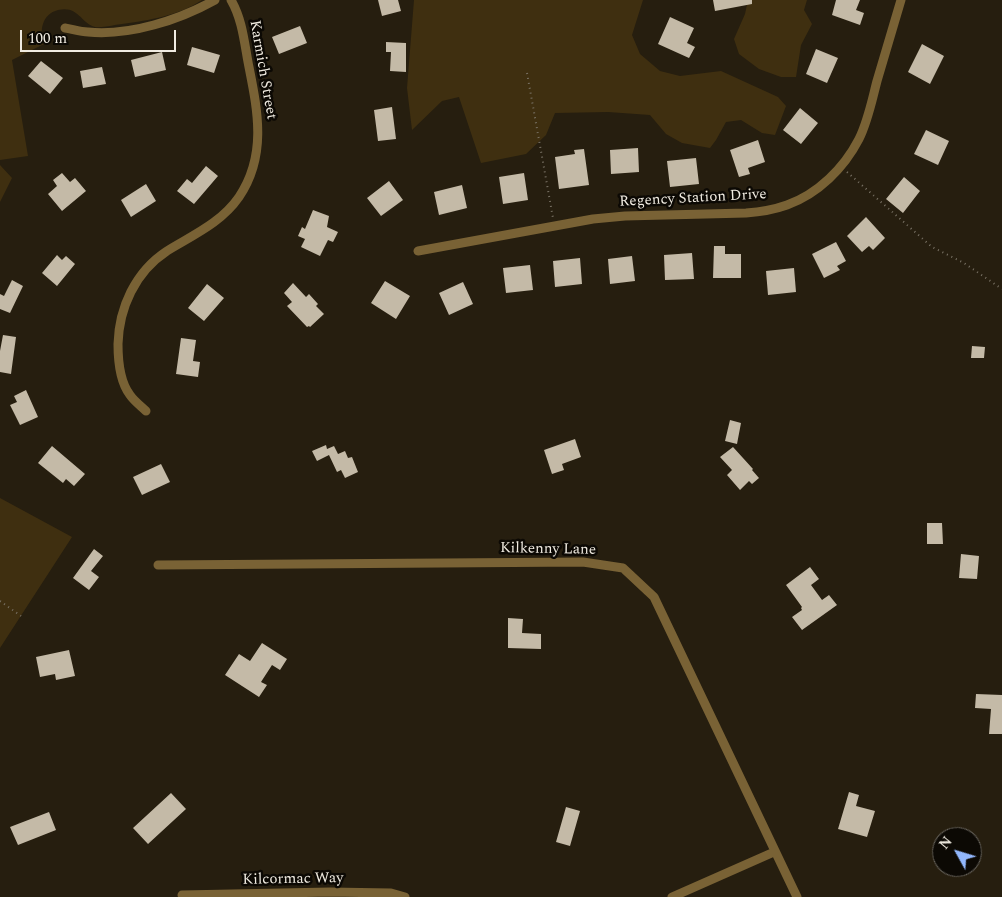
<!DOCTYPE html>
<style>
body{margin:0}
#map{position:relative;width:1002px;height:897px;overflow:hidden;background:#261e0f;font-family:Spectral,serif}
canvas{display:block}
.north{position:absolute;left:932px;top:827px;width:50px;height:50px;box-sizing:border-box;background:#0c0904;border:1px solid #67635c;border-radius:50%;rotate:309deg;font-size:14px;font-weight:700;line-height:20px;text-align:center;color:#f0ebe1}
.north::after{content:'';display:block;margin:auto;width:18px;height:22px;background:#92b7fd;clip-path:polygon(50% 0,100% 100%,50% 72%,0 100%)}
.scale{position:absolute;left:20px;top:30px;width:156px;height:22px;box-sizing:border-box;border:2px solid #f0ebe1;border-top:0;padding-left:6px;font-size:15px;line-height:18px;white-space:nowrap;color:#f0ebe1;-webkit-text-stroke:4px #0c0904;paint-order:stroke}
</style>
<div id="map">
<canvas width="1002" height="897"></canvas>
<div class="north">N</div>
<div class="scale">100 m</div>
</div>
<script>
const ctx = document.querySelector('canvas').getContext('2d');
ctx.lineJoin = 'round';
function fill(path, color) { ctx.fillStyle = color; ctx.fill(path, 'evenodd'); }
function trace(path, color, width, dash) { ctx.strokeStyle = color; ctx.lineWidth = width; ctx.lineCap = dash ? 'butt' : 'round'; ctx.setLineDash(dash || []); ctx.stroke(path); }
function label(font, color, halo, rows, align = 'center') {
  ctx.font = font + ' Spectral,serif'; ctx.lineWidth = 5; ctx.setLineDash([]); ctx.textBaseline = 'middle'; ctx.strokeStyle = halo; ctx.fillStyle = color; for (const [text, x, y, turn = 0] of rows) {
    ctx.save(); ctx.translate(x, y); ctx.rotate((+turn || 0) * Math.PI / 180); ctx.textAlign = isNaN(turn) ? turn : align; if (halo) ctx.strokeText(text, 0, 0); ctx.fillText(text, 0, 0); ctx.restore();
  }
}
const green = new Path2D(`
 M0 0H202C178 16 150 20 122 24 113 25 103 28 95 27 81 23 78 5 58 10 42 14 39 31 44 44L12 60 28 156 0 160Z
 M414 0H643L632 35 640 54 660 71 680 76 721 71 778 97 786 106 775 135 762 133 741 120 726 122 716 140 710 148 682 143 666 134 650 115 608 112 555 113 546 135 526 154 481 163 459 97 442 101 412 130 407 88Z
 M748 0H807L804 10 812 24 801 45 796 77H781L759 69 739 54 734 39 745 14Z
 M0 165 12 178 0 202Z
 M0 498 72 537 0 648Z`);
const building = new Path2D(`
 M378 0H398L401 11 382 16Z
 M713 0H752V4L715 11Z
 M836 0H860L856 10 864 13 860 25 832 15Z
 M670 17 694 28 687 43 695 47 689 58 658 44Z
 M300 26 307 43 279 54 272 37Z
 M386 42 406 43V72L390 71 391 52H386Z
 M922 44 944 56 930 84 908 72Z
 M192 47 220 55 214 73 187 65Z
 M816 49 838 58 827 83 806 74Z
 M162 52 166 70 135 77 131 60Z
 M41 61 63 78 50 94 28 76Z
 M102 67 106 84 83 88 80 71Z
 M392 107 396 139 378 141 374 110Z
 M800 108 818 123 801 144 783 130Z
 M926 130 949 141 938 165 914 154Z
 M758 140 765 162 748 168 750 174 739 177 730 150Z
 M638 148 639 172 611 174 610 150Z
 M584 149 589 185 559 189 555 157 575 154 574 150Z
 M696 158 699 184 670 187 667 161Z
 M206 166 218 176 194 204 177 191 187 179 192 183Z
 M62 173 70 182 75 178 86 191 62 211 48 194 57 186 53 180Z
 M524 173 528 200 503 204 499 177Z
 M904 177 920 191 903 213 886 199Z
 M389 181 403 200 381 216 367 198Z
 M146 184 156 201 131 217 121 200Z
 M462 185 467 208 439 215 434 192Z
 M313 210 329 216 327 227 338 232 333 242 328 240 320 256 301 247 305 239 298 236 302 227 305 229Z
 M866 217 885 238 873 250 869 246 862 252 847 236Z
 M836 242 846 261 837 266 840 270 824 278 812 254Z
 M714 246H725V254H741V278H713Z
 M692 253 694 279 665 280 664 255Z
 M57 255 62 260 66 256 75 264 57 286 42 273Z
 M632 256 635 281 610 284 608 259Z
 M580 258 582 284 555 287 553 261Z
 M530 265 533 290 506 293 503 268Z
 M794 268 796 292 768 295 766 271Z
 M12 280 23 286 10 313 0 309V294L4 296Z
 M385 281 410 296 396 319 371 303Z
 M463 282 473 304 449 315 439 293Z
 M293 283 306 297 309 294 318 304 316 306 324 314 310 327 309 326 307 327 287 306 292 302 284 293Z
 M207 284 224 298 204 321 188 308Z
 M3 335 16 337 11 374 0 372V351Z
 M181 338 196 340 193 361 200 362 198 377 176 374Z
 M972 346 985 347 984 358H971Z
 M26 390 38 417 20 425 10 405 17 402 14 396Z
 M730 420 741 423 737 444 725 441Z
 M575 439 581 457 562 464 564 470 552 474 544 450Z
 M326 445 327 449 334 446 338 454 345 451 348 458 352 457 358 472 345 478 341 470 337 472 329 455 317 461 312 451Z
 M52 446 85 474 74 486 66 479 63 483 38 463Z
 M733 447 753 469 752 470 759 478 752 484 749 481 740 490 727 475 732 470 720 457Z
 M161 464 170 482 142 495 133 477Z
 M927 523H942L943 544H927Z
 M94 549 103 556 91 571 99 577 89 590 73 578Z
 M961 554 979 556 977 579 959 578Z
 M810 567 819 579 811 585 822 600 829 595 837 605 802 630 792 617 802 610 801 608 802 607 786 585Z
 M508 618 523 619 522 633 541 634V649L508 648Z
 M262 643 287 659 280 670 272 665 261 682 267 685 259 697 225 675 239 654 250 661Z
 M69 650 75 676 56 680 55 674 40 677 36 657Z
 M976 694 1002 695V734H989L991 709 975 708Z
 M849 792 859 795 856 806 875 811 867 837 838 829Z
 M171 793 186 809 148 844 133 828Z
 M566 807 580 811 570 846 556 842Z
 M49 812 56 830 18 845 10 827Z`);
const path = new Path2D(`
 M527 73 553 218
 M847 172 932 247 964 263 1002 289
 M0 601 21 616`);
const minor = new Path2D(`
 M65 28C72 29 80 32 88 32 130 36 179 20 215 0
 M418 251 593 219 625 216 746 213C760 212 773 210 787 205 818 194 844 168 859 139 868 121 872 100 877 81 885 54 893 27 901 0
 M146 411C141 406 134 401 130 395 120 382 118 360 118 344 119 308 135 272 167 251 193 235 221 223 239 197 268 154 257 108 248 62 244 40 242 19 231 0
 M158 565 583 562 623 568 654 597 797 897
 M182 895 330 892 391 893 405 897
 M672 897 774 852`);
const streetNames = [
 ["Karmich Street",262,70,80],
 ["Regency Station Drive",693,199,-3],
 ["Kilkenny Lane",548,550,1],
 ["Kilcormac Way",293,880,-1]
];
fill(green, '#3f2f10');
fill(building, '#c4baa7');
trace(path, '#7a7366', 2, [1, 4]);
trace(minor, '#796235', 9);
label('15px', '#f0ebe1', '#0c0904', streetNames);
</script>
